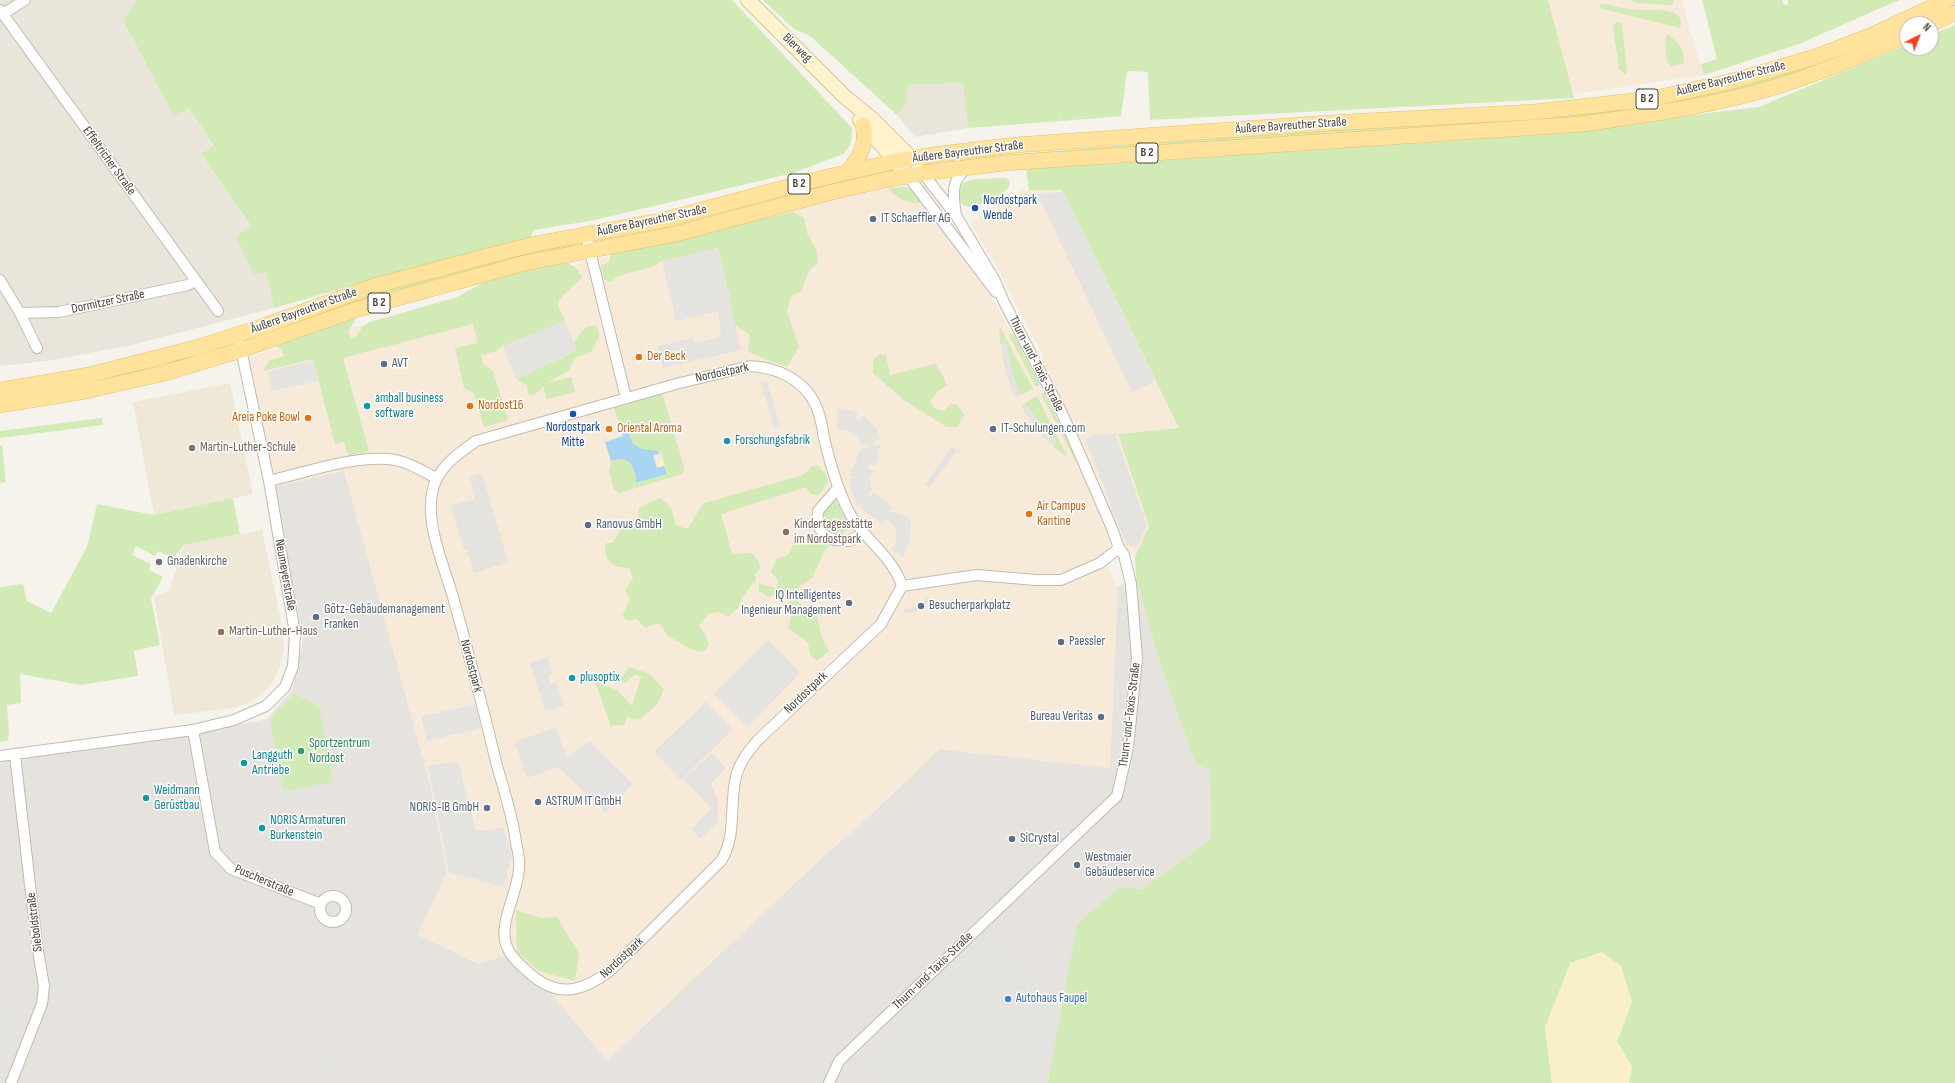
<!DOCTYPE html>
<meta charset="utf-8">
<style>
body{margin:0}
#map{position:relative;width:1955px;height:1083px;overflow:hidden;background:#f6f3ec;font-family:"Sofia Sans Condensed",sans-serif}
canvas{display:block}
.north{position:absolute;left:1899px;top:16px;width:40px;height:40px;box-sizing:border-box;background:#fff;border:1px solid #b7b4b0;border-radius:50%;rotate:42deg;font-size:11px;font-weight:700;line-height:16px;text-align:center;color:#4b4439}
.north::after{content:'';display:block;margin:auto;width:14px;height:18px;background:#fc3f1d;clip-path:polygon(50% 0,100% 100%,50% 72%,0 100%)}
</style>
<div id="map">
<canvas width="1955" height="1083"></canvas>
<div class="north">N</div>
</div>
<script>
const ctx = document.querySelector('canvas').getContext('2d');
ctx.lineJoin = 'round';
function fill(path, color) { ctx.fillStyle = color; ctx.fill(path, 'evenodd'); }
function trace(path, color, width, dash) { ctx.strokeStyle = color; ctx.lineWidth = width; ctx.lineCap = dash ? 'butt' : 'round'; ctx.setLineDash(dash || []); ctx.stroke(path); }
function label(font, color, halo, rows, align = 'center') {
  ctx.font = font + ' "Sofia Sans Condensed",sans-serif'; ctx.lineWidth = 3; ctx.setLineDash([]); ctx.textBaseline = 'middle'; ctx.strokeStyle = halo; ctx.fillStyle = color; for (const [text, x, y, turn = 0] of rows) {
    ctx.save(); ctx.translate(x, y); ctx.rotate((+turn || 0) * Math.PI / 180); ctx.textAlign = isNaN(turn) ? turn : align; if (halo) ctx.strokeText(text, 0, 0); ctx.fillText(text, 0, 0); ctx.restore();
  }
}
const residential = new Path2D(`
 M0 0H137L123 20 174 117 189 108 214 147 201 154 251 227 266 272 274 308 128 346 47 361 0 366Z
 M963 83 968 128 915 137 897 115 907 103V85Z`);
const commercial = new Path2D(`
 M1547 0H1681L1704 75 1568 95Z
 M906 187 912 190 952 241 996 304 1066 437 1110 533 1107 566 1118 587 1110 768 940 749 878 808 811 868 607 1061 517 952 478 964 418 935 447 872 430 785 344 471 274 487 244 358 586 262 840 198 883 189Z
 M1020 190H1062L1179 428 1118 434 1149 526 1135 557 1124 546 1062 401 1043 362V355L995 264 971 224 972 221 1019 194Z`);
const industrial = new Path2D(`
 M344 471 430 785 447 872 418 935 478 964 517 952 607 1061 811 868 878 808 940 749 1110 768 1118 587 1136 577 1158 657 1195 763 1210 771 1211 839 1142 889 1119 887 1046 1083H0V759L29 758 147 742 267 719 292 690 303 640 274 487Z`);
const education = new Path2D(`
 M230 383 253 494 154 515 133 402Z
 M262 530 280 615 284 649 279 669 269 688 252 701 234 708 174 715 154 597 169 591 184 545Z`);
const green = new Path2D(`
 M137 0H732L852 128C852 139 852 146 843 154L793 173 595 220 534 230 530 238 382 277 274 308 266 272 254 275 236 237 251 226 201 154 214 146 189 108 174 117 123 20Z
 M763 0H1548L1574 98 1150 120 1148 72 1127 71 1121 116 1062 121 1059 115 1061 121 968 128 963 83 907 85V103L897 115 810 36 794 29Z
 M1630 0H1673L1674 2 1672 5 1637 3Z
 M1702 0H1782L1784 5 1788 4V0H1899L1799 44 1704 75 1701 64 1717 59Z
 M1605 4C1613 6 1621 8 1629 9 1642 11 1666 8 1676 14 1681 17 1682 23 1680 28L1599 8 1600 5Z
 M1618 21 1622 24 1627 73 1625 74 1619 69 1613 29 1614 24Z
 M1907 24V30L1814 67 1741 90 1707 98 1593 117 945 164V162L1004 155 1637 105Z
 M1955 25V1083H1629L1632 1067 1617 1041 1632 1002 1545 1027 1552 1083H1046L1048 1081 1077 925 1119 887 1142 889 1211 839 1210 771 1195 763 1158 657 1136 577 1135 557 1149 526 1118 434 1179 428 1062 190H1029L1026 168 1582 128 1759 107 1907 45V48H1931V35Z
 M1668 35C1678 39 1687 53 1683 64L1672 66 1667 62 1665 38Z
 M1006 178 1010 182C1008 197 980 205 967 207L960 202 958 193 963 183 974 179Z
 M906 187 912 190 921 202C913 206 892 197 889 188Z
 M793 212 804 218 807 233 817 251 818 263 809 271 801 292 791 295 787 311 799 347 787 367C780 364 752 355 748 351L750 335 733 324 729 312 730 299 718 248 662 261C647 273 625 269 611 282L604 280 601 268 602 265 609 263 611 252 671 240Z
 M572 244 573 247 294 324 345 305 364 295 493 259Z
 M566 261 578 270 582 278 559 299 558 306 565 321 503 346 496 351 481 355 483 364 493 371 508 420 484 427 474 393 464 388 455 348 478 343 473 324 343 358 369 451 348 456 344 442 335 444 313 359 263 371 270 360 284 356 282 350 276 346 279 341 355 317V321L348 332 351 338 356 337 363 326 370 322 457 297 486 281 536 267Z
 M596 325 600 335 592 351 575 358 569 370 547 383 571 377 575 392 547 399 543 386 534 396 528 394 527 385 516 379 568 355 578 336 587 326Z
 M999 325 1033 389 1021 395 1013 376 1006 343 1001 344 1000 342Z
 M1013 333 1040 385 1036 387 1009 335Z
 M880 354 886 355 890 375 935 364 942 374 947 386 939 390 930 401 934 408 943 411 951 404 958 405 964 415 958 427H947L904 400 873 373V360Z
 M1044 392 1077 459 1076 462 1041 394Z
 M659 393 663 396 685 470 682 474 619 493 614 489 609 470 611 464V461C629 455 636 466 637 483L666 474 662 453 642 449 633 444 627 427 620 425 613 406Z
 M1037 396 1068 458 1053 447 1057 442 1041 425 1025 403Z
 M102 418 103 425 0 438V431Z
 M2 445 6 482 0 483V446Z
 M818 465 825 473 828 483 818 495 811 494 806 487 721 514 732 554 752 553 759 562 760 569 755 574 756 580 742 597 738 608 728 617 719 612 708 614 699 626 706 635 709 646 702 652 693 650 668 636 660 624H655L646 628 636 619 629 621 622 616 630 599 625 590 633 578 629 568C625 567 620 568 616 566 606 562 603 551 606 543H613L626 520H638L639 508 660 498 671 507 676 525 688 529 701 506 704 503 803 475 813 466Z
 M833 495 850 527 825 550 812 578 799 587 798 602 817 616 821 635 829 651 817 661 810 655 808 642 788 628 792 611 785 596 775 594 769 597 759 591V583L776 588 778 580 771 572 777 558 788 555 799 534 804 535 809 543 819 537C819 517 820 511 833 495Z
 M233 498 240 534 184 545 173 558 158 551 155 556 136 546 132 555 151 564 149 570 163 577 151 599 160 645 134 651 138 676 80 685 20 674 21 703 7 705 9 732 8 741 0 742V587L23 584 27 601 51 613 87 547 97 504 154 515Z
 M629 667 650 674 664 689 658 703 640 720 632 719 628 715 624 725 611 726 595 681 617 690 632 706 641 677 635 674 625 683 620 681Z
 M294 694 319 706 333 782 283 791 270 719Z
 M516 910 541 918 557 917 579 954 575 981 539 971 517 952Z`);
const sand = new Path2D(`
 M1602 952 1621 966 1632 1002 1617 1041 1632 1067 1629 1083H1552L1545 1027 1570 963Z`);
const parking = new Path2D(`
 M1063 192 1155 381 1132 392 1041 202H1025L1024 194Z
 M718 248 741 350 663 368 658 346 692 338 695 343 718 337 721 332 718 311 676 321 662 261Z
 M565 321 577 350 516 379 503 346Z
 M1006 343 1013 376 1021 395 1016 398 1009 383 1003 359 1001 344Z
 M313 360 319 381 272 391 268 372Z
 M767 381 780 426 774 428 761 383Z
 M1025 403 1041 425 1057 442 1054 446 1045 439 1026 415 1021 406Z
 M837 409H844L858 413 855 419 859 421 863 416 875 427 878 434 880 439 873 441 875 445H881L878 458 875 466 870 464 868 468 873 471 870 478 872 490 868 494 869 496 874 493 892 507 889 511 911 518 910 540 903 557 891 549 896 543V527L886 518 882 524 860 508 865 504 864 502 858 506 854 500 851 491 850 479 856 477 850 476 852 470 861 448 867 449 868 445H861L858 437 852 432 845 430H838Z
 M1096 434H1116L1147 525 1137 547 1126 544 1085 439Z
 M952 447 957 450 930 487 925 484Z
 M482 473 508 562 474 573 467 550H464L451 506 475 499 469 477Z
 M928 597 931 600 923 608 911 613 904 612 905 607 911 608 920 605Z
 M768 640 800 673 748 727 714 694Z
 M548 657 553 673 548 675 551 684 556 682 564 705 545 711 530 663Z
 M706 702 733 729 681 780 654 752Z
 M475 704 481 728 427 741 421 717Z
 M556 727 566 757 590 742 633 784 605 812 558 767 527 778 515 742Z
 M712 753 726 768 711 784 718 801V822L700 839 691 829 712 809 684 779Z
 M458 761 476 831 503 828 512 856 503 887 449 872 428 766Z
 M989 928 1063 1002 1048 1081 1046 1083H880L860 1061 886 1035 906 1009Z
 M49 966 72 976 63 997 49 991Z
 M8 1003 30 1015 0 1083V1004Z
 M318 1054 349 1066 342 1083 306 1082Z`);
const water = new Path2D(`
 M620 425 627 427 633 444 642 449 657 451 660 454 653 455 657 468 664 466 667 474 636 483C636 466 629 455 611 461L605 442 623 436Z`);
const minor = new Path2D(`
 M0 10 218 311
 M3 14 25 0
 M908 176 996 292
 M956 215C953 195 950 181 968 167
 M586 235 626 398
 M0 280 20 313 37 348
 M20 313 59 312 188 285 195 281
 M750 366C776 367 805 380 816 406 821 416 822 427 824 438 830 463 837 489 849 512 863 539 893 556 902 586L881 624 757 741C749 751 741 760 737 773 728 802 738 834 721 861L611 970C581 993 556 999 526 970 519 964 511 957 507 947 497 926 518 892 519 869 520 861 518 851 516 843 513 816 503 788 496 762 483 707 468 651 453 597 444 566 426 526 432 493 436 469 457 454 476 441L676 384Z
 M269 481C306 472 350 457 387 459 405 460 421 470 436 478
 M838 488 818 511 817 524 824 535 835 540 849 541 864 533
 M902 586 977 575 1036 580H1061L1100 563 1119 548
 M193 730 215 852 231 869 321 904
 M0 756 193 730 234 720 266 706 285 687 293 666 295 633 269 481 240 345
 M320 909a13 13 0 1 1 26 0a13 13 0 1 1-26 0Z
 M11 1083 42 1004 44 986 37 945 15 755
 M829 1083 839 1061 1117 796 1128 748 1137 658 1131 584 1124 555 1119 548 1111 526 1062 413 1004 302 994 279 957 217 911 158`);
const secondary = new Path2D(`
 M748 0 845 97 872 119 911 158
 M860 120 908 176`);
const primary = new Path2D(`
 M1931 24 1955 13
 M848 171C861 156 867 145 863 125
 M0 390 89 375 195 348 261 327 374 286 491 255 535 244 664 220 806 182 897 161 940 154 1015 145 1330 123 1534 112 1651 99 1733 81 1815 57 1870 36 1947 0
 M0 405 86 391 165 373 241 350 358 309 525 263 676 234 828 193 884 180 924 173 1004 163 1583 124C1639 116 1695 108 1750 94 1804 80 1857 58 1907 35`);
const markers = [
 [975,208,4,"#1a4fb4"],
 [873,219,4,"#5c6f8a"],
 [639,357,4,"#e8710a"],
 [384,364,4,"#5c6f8a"],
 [367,406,4,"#0f9aa8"],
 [470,406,4,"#e8710a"],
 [573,414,4,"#1a4fb4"],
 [308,418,4,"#e8710a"],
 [609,429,4,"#e8710a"],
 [993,429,4,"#5c6f8a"],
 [727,441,4,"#0f9aa8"],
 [192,448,4,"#8d6e63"],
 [1029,514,4,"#e8710a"],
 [588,525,4,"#5c6f8a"],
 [786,532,4,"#8d6e63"],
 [159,562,4,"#6b7280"],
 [849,603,4,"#5c6f8a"],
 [921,606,4,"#5c6f8a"],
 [316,617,4,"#5c6f8a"],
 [221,632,4,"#8d6e63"],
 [1061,642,4,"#5c6f8a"],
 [572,678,4,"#0f9aa8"],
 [1101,717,4,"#5c6f8a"],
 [301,751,4,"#2e9e5b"],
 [244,763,4,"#0f9aa8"],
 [146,798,4,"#0f9aa8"],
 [538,802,4,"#5c6f8a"],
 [487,808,4,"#5c6f8a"],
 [262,828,4,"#0f9aa8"],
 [1012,839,4,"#5c6f8a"],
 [1077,865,4,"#5c6f8a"],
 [1008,999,4,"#3f7fe0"]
];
const shields = [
 [1647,99,22],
 [1147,153,22],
 [799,184,22],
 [379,303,22]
];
const shieldNames = [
 ["B 2",1647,99],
 ["B 2",1147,153],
 ["B 2",799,184],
 ["B 2",379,303]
];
const streetNames = [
 ["Bierweg",797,48,44],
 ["Äußere Bayreuther Straße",1731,79,-14],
 ["Äußere Bayreuther Straße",1291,126,-4],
 ["Äußere Bayreuther Straße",968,152,-7],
 ["Effeltricher Straße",109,161,54],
 ["Äußere Bayreuther Straße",652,221,-12],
 ["Dormitzer Straße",108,302,-12],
 ["Äußere Bayreuther Straße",304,311,-20],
 ["Thurn-und-Taxis-Straße",1036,364,63],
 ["Nordostpark",722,373,-12],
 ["Neumeyerstraße",285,575,80],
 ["Nordostpark",471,666,75],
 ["Nordostpark",806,693,-44],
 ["Thurn-und-Taxis-Straße",1130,715,-83],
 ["Puscherstraße",264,881,23],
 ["Sieboldstraße",35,922,-97],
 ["Nordostpark",622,958,-43],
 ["Thurn-und-Taxis-Straße",933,971,-44]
];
const transitNames = [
 ["Nordostpark",983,201],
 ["Wende",983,216],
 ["Nordostpark",573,428,"center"],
 ["Mitte",573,443,"center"]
];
const serviceNames = [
 ["IT Schaeffler AG",881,219],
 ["AVT",392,364],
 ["IT-Schulungen.com",1001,429],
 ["Ranovus GmbH",596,525],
 ["IQ Intelligentes",841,596,"right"],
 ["Ingenieur Management",841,611,"right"],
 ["Besucherparkplatz",929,606],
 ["Götz-Gebäudemanagement",324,610],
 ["Franken",324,625],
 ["Paessler",1069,642],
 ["Bureau Veritas",1093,717,"right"],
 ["ASTRUM IT GmbH",546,802],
 ["NORIS-IB GmbH",479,808,"right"],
 ["SiCrystal",1020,839],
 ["Westmaier",1085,858],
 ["Gebäudeservice",1085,873]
];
const foodNames = [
 ["Der Beck",647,357],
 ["Nordost16",478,406],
 ["Areia Poke Bowl",300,418,"right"],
 ["Oriental Aroma",617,429],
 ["Air Campus",1037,507],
 ["Kantine",1037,522]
];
const cultureNames = [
 ["amball business",375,399],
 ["software",375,414],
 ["Forschungsfabrik",735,441],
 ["plusoptix",580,678],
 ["Langguth",252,756],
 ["Antriebe",252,771],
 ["Weidmann",154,791],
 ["Gerüstbau",154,806],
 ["NORIS Armaturen",270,821],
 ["Burkenstein",270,836]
];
const educationNames = [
 ["Martin-Luther-Schule",200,448],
 ["Kindertagesstätte",794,525],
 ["im Nordostpark",794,540],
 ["Martin-Luther-Haus",229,632]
];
const worshipNames = [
 ["Gnadenkirche",167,562]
];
const leisureNames = [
 ["Sportzentrum",309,744],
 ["Nordost",309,759]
];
const shopNames = [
 ["Autohaus Faupel",1016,999]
];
fill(residential, '#eae5da');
fill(commercial, '#f7ead8');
fill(industrial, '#e6e2dd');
fill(education, '#efe8d6');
fill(green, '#d2eab5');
fill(sand, '#f9efc9');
fill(parking, '#e5e3e0');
fill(water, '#a9d4f2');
trace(minor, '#c2bbae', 12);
trace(secondary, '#d6c79b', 16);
trace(primary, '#e6c16a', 16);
trace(minor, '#fff', 10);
trace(secondary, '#fff3cd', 14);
trace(primary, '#ffe39c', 15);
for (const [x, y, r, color] of markers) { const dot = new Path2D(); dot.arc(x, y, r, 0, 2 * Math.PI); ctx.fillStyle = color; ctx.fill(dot); trace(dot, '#fff', 1.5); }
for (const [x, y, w] of shields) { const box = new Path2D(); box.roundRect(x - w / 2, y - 10, w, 20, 3); ctx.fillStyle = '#fff'; ctx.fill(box); trace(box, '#4b4439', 1); }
label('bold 12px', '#4b4439', null, shieldNames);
label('13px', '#4b4439', '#fff', streetNames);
label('13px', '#164399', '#fff', transitNames, 'left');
label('13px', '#4e5e75', '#fff', serviceNames, 'left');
label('13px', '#c56008', '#fff', foodNames, 'left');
label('13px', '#0d838f', '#fff', cultureNames, 'left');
label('13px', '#785e54', '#fff', educationNames, 'left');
label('13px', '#5b616d', '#fff', worshipNames, 'left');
label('13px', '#27864d', '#fff', leisureNames, 'left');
label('13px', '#366cbe', '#fff', shopNames, 'left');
</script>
